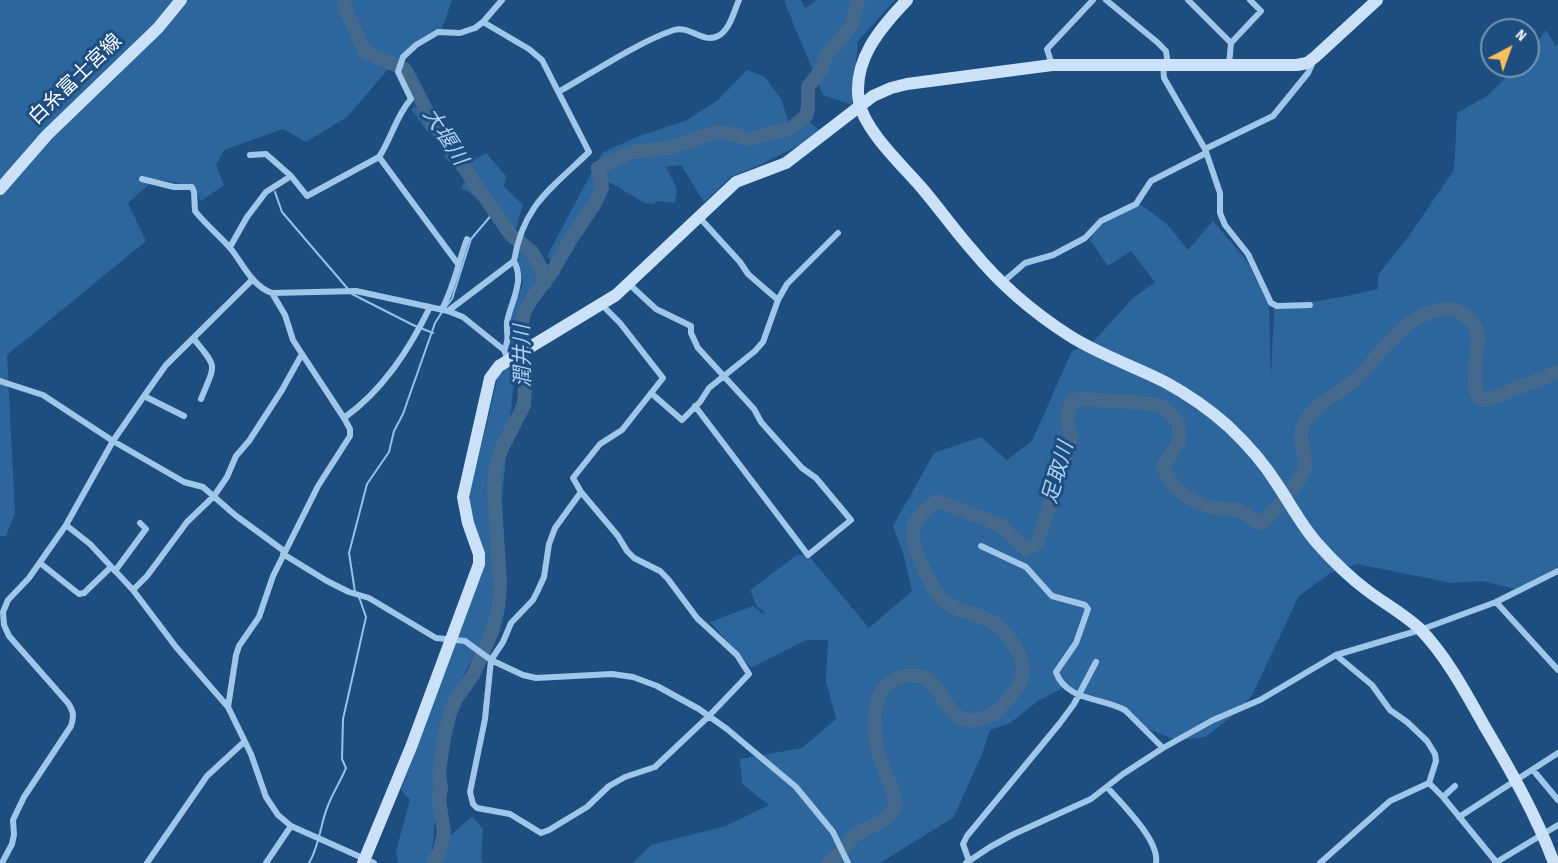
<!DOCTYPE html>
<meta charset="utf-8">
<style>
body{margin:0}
#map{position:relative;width:1558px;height:863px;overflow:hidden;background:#1d4e7f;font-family:"Sofia Sans Condensed",sans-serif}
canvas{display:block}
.north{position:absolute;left:1480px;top:18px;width:60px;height:60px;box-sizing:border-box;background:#1d4e7f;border:2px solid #7795b2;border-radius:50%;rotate:41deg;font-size:16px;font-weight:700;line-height:24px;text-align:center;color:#fff}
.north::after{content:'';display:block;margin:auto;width:21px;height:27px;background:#f9c15e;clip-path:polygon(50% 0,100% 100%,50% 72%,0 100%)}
</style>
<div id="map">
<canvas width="1558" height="863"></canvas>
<div class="north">N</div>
</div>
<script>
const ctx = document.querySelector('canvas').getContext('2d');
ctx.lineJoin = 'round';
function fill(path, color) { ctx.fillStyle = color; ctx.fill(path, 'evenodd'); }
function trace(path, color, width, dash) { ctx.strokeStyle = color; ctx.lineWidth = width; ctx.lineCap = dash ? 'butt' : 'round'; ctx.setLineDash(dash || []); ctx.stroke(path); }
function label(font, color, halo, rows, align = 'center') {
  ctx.font = font + ' "Sofia Sans Condensed","Noto Sans JP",sans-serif'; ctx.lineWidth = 6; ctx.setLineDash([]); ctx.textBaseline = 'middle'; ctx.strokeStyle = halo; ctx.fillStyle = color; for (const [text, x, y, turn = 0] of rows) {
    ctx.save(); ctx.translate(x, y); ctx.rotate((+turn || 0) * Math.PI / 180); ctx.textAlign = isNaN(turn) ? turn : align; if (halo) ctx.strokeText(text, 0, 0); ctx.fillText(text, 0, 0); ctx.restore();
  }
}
const green = new Path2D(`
 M0 0H452L442 28 396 63 378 57 391 66 347 117 306 142 283 129 224 150 216 165 224 185 201 201 194 186 155 179 128 203 146 241 7 355 15 513 6 536H0Z
 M786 0H801L805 8 817 0H895L858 41 852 105 823 95 784 1Z
 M1546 30 1556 46 1558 43V567L1515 589 1483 581 1452 583 1357 564 1330 573 1299 596 1252 695 1239 711 1205 737 1176 740 1141 726 1102 699 1066 686 1038 701 1010 723 990 730 982 754 954 817 880 863H633L651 845 726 826 769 805 742 784 740 759 802 748 836 719 826 681 828 640H806L751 668 710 622 753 606 763 614 765 612 757 607 750 590 797 555H808L869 628 912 591 904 557 893 526 934 453 981 437 1007 460 1032 441 1072 351 1093 342 1132 299 1155 282 1131 251 1108 266 1090 240 1096 228 1140 204 1167 224 1188 250 1213 221 1247 261 1269 306 1271 378 1274 308 1347 296 1378 289V275L1408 237 1454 170 1457 113 1487 96 1518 66H1528V55Z
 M747 70 765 77 781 99 788 119 785 130 808 121 819 130 801 144 760 165 731 177 704 202 681 165 666 167 677 189 675 203 656 201 654 204 645 203 609 182 588 222 557 265 547 256 602 153 639 136 687 120 718 100Z
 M415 106 430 114 468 164 486 153 506 176 504 187 523 205 516 228 508 229 501 234C490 215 481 197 461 188L467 178 444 157 447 152 433 134 427 131 411 109Z
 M526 240C537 249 544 260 546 274L538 285 524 296 517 352C499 332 513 305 523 285L518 264 520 243Z
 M516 360 489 625 453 696 441 758 431 863H398L396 851 410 800 401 790 485 560 468 500 498 376Z
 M472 816 483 829 481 858 483 863H437L448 838Z`);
const stream = new Path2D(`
 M275 192 282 212 348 289
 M352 294 413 325 433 333
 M445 308 452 299 471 239 494 212
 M355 592 349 553 367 484 389 452 394 431 403 414 435 323 442 312
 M309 863C320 845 320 823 329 803 334 791 341 780 346 768L342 759 343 719 366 617 359 597`);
const river = new Path2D(`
 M345 0 344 6 365 52 405 69 433 123 511 235 532 252 541 268 545 283
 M433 863 440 851 444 832 439 800 441 788 439 773 444 737 450 713 456 699 473 675 493 629 498 608 500 584 494 488 496 466 501 450 524 405 525 386 522 367 521 339 523 315 530 301 552 272 571 239 595 203 602 188 598 168 632 152 669 148 716 132 732 134 749 139 791 128 806 116 808 108V87L821 70 826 56 852 25 858 0
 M828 863C834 858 841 853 846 847 849 843 850 839 854 836 870 824 890 825 896 801 891 784 880 763 877 746 873 724 872 692 894 680 902 675 917 674 925 678 944 688 947 723 975 720 985 719 992 716 999 709 1007 700 1020 687 1023 675 1026 659 1007 630 993 622 977 613 958 613 943 600 933 592 920 561 915 548 912 541 913 534 913 526L922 513 937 501 1000 525 1026 549 1037 544 1072 437C1067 423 1064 411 1075 399L1134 402 1163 406 1178 422 1179 442 1163 466C1173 493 1194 504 1221 509 1227 510 1235 509 1240 511 1248 514 1252 521 1260 523 1272 514 1304 480 1305 466 1306 449 1296 437 1305 422 1318 400 1341 394 1357 378 1384 352 1408 308 1450 309 1455 309 1458 312 1463 314 1470 319 1477 326 1478 336 1479 351 1465 400 1487 400L1558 372`);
const street = new Path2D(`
 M1106 0 1157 42 1166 51 1168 65
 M1188 0 1231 43
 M483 22 529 49 542 60 589 152C551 189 523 205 514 261 525 282 511 301 507 322 506 333 510 340 504 350
 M1052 65 1047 49 1093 0
 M1163 65 1164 78 1205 149 1220 193V213L1225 225 1248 254 1271 303 1277 306 1310 305
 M1229 65 1231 43 1261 11 1250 0
 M560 91C594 72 638 42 674 30 690 25 702 44 718 36 730 30 734 11 739 0
 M1205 149 1273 116 1308 73 1313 62
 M250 155 266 154 291 176 307 196 379 157C391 139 396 116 411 99L398 72 403 57 416 45 438 32 460 33 475 28 483 22 502 0
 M379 157 458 264
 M142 179 174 187H192L194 192 195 211C206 225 220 236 231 249 243 264 252 286 272 293L356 291 448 311 463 317 504 350 508 360
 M699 217 740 262 748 274 778 300
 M230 247 247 217 266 192 291 176
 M1003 282 1025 263 1053 255 1085 238 1101 221 1136 204 1151 181 1206 153
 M629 284 656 309 691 326V333L698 348 754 409 761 422 802 468 816 478 851 520 808 555 695 406
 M272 293 285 315 293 340 302 354 344 418 350 429V436L318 486 273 576 259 617 239 646 236 655 228 707 251 754 266 797 278 815 291 826 374 863
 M442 309C454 287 458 263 467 239
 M448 311 514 261
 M193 338C218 369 216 362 201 399
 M0 381 43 395 113 441 184 482 203 487 235 515 284 551
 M651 393 682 420 700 402 709 388 755 351 763 342 778 300 787 284 838 233
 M144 396 184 416
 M344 418C383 390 409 350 430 307
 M581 492 618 536 627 551 634 558 660 571 668 579 697 618 737 655 749 674 709 716 655 767 625 777 609 786 587 807 549 830 541 833 510 814 477 808 473 804 470 792 485 719 491 660 503 642 511 623 533 600 538 590 544 577 549 544 555 528Z
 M581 492 573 478 600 444 622 430 663 378 620 323 602 305
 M66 525 90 544 133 590 176 647 228 707
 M981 546 1026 567 1052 596 1085 605 1088 609 1076 643 1056 672C1066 701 1101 697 1125 710L1163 748
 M283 554 327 581 349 592 369 598 436 638 465 641 491 660 523 675 536 678 612 674 633 677 657 686 699 709 727 729 796 787 833 832 848 863
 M40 563 79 594 84 593 111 567
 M115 571 146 529 140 523
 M133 590 147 576 187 522 214 496 227 477 236 456 249 441 282 390 302 354
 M1496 602 1558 670
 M1533 770 1558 800
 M1429 783 1443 797 1497 863
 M1107 787C1122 804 1160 841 1156 863
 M1443 797 1455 786
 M1459 817 1558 753
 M969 861 963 844 967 836 1060 723 1074 704 1096 662
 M2 863 12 844 14 835 13 820 24 797 71 726C74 716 74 712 68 703L9 636 4 625 3 612 8 600 29 578 66 525 113 441 144 396 166 365 253 279
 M147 863 207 776 244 742
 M266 863 291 826
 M966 863 990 847 1014 834 1091 799 1123 774 1163 748 1213 720 1260 700 1336 655 1420 630 1496 602 1558 571
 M1320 863 1390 801 1429 783 1436 761 1435 754 1427 741 1407 722 1390 710 1372 685 1336 655
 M1495 863 1558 825`);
const secondary = new Path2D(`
 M907 0C880 28 852 61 859 102 865 131 902 165 921 187 939 208 955 231 973 251 1000 284 1034 313 1070 336 1100 355 1134 366 1165 382 1187 394 1209 409 1228 426 1246 443 1264 463 1277 484 1290 503 1301 525 1317 543 1332 560 1349 577 1368 591 1385 604 1404 614 1420 629 1447 657 1466 693 1485 727 1511 771 1536 815 1554 863
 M0 189 47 135 158 28 181 0
 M363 863 411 747 479 564V554L468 523 463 497 490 378 499 366 616 295 736 182 786 163 873 96 891 88 907 84 1052 65H1297L1307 63 1315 57 1377 0`);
const streetNames = [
 ["白糸富士宮線",76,80,-44]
];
const waterNames = [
 ["大堰川",444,137,57],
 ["潤井川",524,356,-91],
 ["足取川",1059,473,-74]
];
fill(green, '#2c669c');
trace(stream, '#93c2eb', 2);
trace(river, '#44698d', 14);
trace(street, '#a0c6e9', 6);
trace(secondary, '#cbe1f7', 12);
label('20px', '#fff', '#1d4e7f', streetNames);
label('italic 21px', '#abd0f0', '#1d4e7f', waterNames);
</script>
